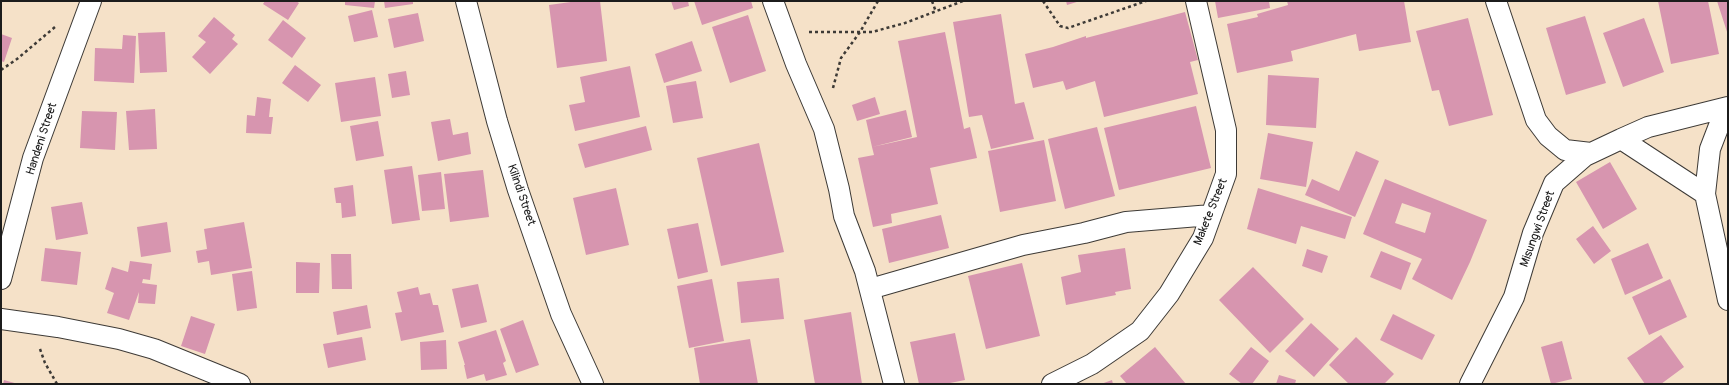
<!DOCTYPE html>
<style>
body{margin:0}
#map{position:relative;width:1729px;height:385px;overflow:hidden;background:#f5e1c8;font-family:Pangolin,sans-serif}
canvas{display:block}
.frame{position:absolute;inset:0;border:2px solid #1c1c1c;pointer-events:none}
</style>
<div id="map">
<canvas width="1729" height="385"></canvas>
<div class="frame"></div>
</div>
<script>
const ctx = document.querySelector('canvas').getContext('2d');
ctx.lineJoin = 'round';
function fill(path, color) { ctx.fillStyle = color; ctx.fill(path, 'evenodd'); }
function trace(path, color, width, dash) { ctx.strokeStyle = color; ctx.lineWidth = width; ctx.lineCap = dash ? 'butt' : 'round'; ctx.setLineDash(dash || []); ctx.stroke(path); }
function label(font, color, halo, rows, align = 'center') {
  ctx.font = font + ' Pangolin,sans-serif'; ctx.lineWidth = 3.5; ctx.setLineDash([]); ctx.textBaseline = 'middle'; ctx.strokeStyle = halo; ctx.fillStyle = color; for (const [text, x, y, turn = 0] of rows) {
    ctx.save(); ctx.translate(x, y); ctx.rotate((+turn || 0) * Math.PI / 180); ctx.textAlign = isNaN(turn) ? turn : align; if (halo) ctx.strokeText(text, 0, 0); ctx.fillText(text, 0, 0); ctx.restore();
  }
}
const building = new Path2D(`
 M265 1H296L299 3 288 20 263 4Z
 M345 1H375L374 8 345 5Z
 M384 1H413V4L385 8Z
 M578 1H600L607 61 557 68 549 5Z
 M671 1H688L689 6 674 10Z
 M694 1H751L753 8 702 25Z
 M1066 1H1080L1067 5Z
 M1215 1H1269L1270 8 1218 18Z
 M1287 1H1404L1411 42 1359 51 1356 34 1291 51 1293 61 1237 73 1227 24 1258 17 1257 14 1288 5Z
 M1658 1H1708L1719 54 1671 64Z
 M1717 1H1728V35Z
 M372 10 378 37 354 42 348 16Z
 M1185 12 1198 60 1190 62 1198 94 1104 117 1095 81 1066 90 1063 81 1033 88 1025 54 1053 47 1086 36V38Z
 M418 13 424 41 394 48 388 19Z
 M1001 14 1015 104 1024 102 1034 139 991 149 982 115 969 117 953 22Z
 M748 15 766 71 730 83 712 27Z
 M1585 16 1606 83 1566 95 1546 28Z
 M214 17 235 35 232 39 238 44 210 74 192 57 206 42 198 36Z
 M1468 18 1493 115 1449 126 1439 90 1432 91 1416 31Z
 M1644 18 1664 72 1623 87 1603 33Z
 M283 20 306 38 292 58 268 40Z
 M165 32 167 72 140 73 138 33Z
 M945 32 964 129 970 127 977 158 930 168 938 204 891 214 892 223 873 227 858 158 874 155 872 147 917 137 898 41Z
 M1 34 12 38 4 62 1 61Z
 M123 35 136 36 134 83 94 81 95 48 122 49Z
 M692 41 702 71 664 83 655 54Z
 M295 65 321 85 308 102 282 83Z
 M630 66 640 117 575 131 569 105 585 102 580 77Z
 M406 71 410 95 392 98 388 74Z
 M1268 75 1319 78 1316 128 1266 125Z
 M375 77 381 116 341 122 335 83Z
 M696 81 703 118 673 123 666 86Z
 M257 97 271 99 269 117H273L271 134 246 133 247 115 255 116Z
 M875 97 880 114 857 121 852 105Z
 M1196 106 1211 168 1119 190 1104 128Z
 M155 109 157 149 129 150 126 111Z
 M906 110 912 137 872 147 866 120Z
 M82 111 117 112 115 150 80 148Z
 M450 119 453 135 468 132 471 154 438 161 431 122Z
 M378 121 384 156 356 161 350 126Z
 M646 126 652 150 585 168 578 144Z
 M1097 127 1115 196 1065 209 1048 139Z
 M1268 133 1313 142 1306 187 1260 179Z
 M1044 140 1056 201 1000 212 988 151Z
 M759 143 784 252 721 266 697 158Z
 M1356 151 1379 161 1355 217 1305 195 1312 179 1339 191Z
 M1610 162 1637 209 1603 229 1576 182Z
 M412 166 420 220 392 224 384 170Z
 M483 170 489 217 450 222 444 174Z
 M441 172 445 209 422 211 418 175Z
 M1385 179 1487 220 1470 262 1452 300 1412 279 1422 259 1363 234ZM1402 203 1431 213 1425 233 1395 223Z
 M353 185 356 216 342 218 341 203H336L334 188Z
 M616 188 629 245 586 255 573 198Z
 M1258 188 1352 217 1345 239 1301 226 1296 244 1247 229Z
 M82 202 88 234 56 240 51 207Z
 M941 215 949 248 889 263 882 229Z
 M167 222 171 252 141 257 137 227Z
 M244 222 252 268 211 275 209 261 198 263 196 251 207 249 204 229Z
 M698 223 708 272 678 279 667 229Z
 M1593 226 1611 251 1594 264 1576 239Z
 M1648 243 1663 278 1625 295 1611 259Z
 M45 248 81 252 77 285 41 281Z
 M1125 248 1131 289 1115 292 1116 295 1066 305 1061 277 1081 272 1078 255Z
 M1307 249 1328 256 1322 273 1302 266Z
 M1381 251 1411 263 1401 290 1370 277Z
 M331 254H351L352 289H332Z
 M130 261 152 264 150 280 143 279 142 283 157 285 155 304 138 303 139 292 129 320 107 313 114 293 105 289 112 267 128 272Z
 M296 262 320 263 319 293H296Z
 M1022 263 1040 336 986 349 968 276Z
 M1253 267 1304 319 1270 353 1219 300Z
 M252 271 257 308 237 311 232 274Z
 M779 278 784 319 741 323 737 282Z
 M712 279 724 341 689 348 677 286Z
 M1670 279 1687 317 1649 335 1632 297Z
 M478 284 487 322 461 328 452 289Z
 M418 287 420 295 430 293 433 305H438L444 332 401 341 395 313 402 312 397 292Z
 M367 305 371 328 337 335 333 312Z
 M851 312 862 384H815L804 320Z
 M1393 314 1435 335 1422 360 1380 340Z
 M191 316 215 324 205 354 181 346Z
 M523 320 539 365 516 373 500 329Z
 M1311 323 1339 349 1314 377 1285 351Z
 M496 330 506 361 503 363 507 375 486 381 484 374 467 379 464 365H465L458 342Z
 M955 333 965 380 945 384H919L910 342Z
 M1661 335 1684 367 1661 384H1645L1627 358Z
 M362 337 366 360 328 368 323 344Z
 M1356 337 1394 374 1384 384H1349L1329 365Z
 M750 339 758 384H700L694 348Z
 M446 340 447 369 421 370 420 342Z
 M1562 341 1572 379 1551 384 1541 347Z
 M1155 347 1186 384H1127L1120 376Z
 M1251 347 1269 361 1252 384H1242L1229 374Z
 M1279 375 1296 380 1295 384H1276Z
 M4 380 18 384H3Z
 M1112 380 1113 384H1101Z`);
const path = new Path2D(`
 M932 1 936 12
 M1043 1 1060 26 1068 28 1146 1
 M809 32H872L905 23 963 1
 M1 70 17 59 55 27
 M833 88 841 58 860 32 878 1
 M40 349 45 363 57 384`);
const street = new Path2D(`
 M466 1 497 121 518 190 561 314 593 384
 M773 1 796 64 824 129 839 189 844 216 865 271 894 384
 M1496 1 1536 120 1548 136 1565 150 1591 153
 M1728 113 1720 123 1710 149 1705 194 1728 300
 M1621 139 1705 194
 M1 279 33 158 91 1
 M870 289 1023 245 1084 233 1126 222 1211 215
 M1 319 58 327 119 339 154 349 240 384
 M1052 384 1092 364 1140 331 1169 294 1203 238 1226 174V130L1196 1
 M1470 384 1514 297 1533 233 1554 183 1585 156 1621 139 1648 127 1728 107`);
const streetNames = [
 ["Handeni Street",42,139,-72],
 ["Kilindi Street",521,195,71],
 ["Makete Street",1211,212,-68],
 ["Misungwi Street",1538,229,-70]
];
fill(building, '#d795af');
trace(street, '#3d3a36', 22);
trace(path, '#3d3a36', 2.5, [3, 3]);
trace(street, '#fff', 20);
label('12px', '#1c1c1c', '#fff', streetNames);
</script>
